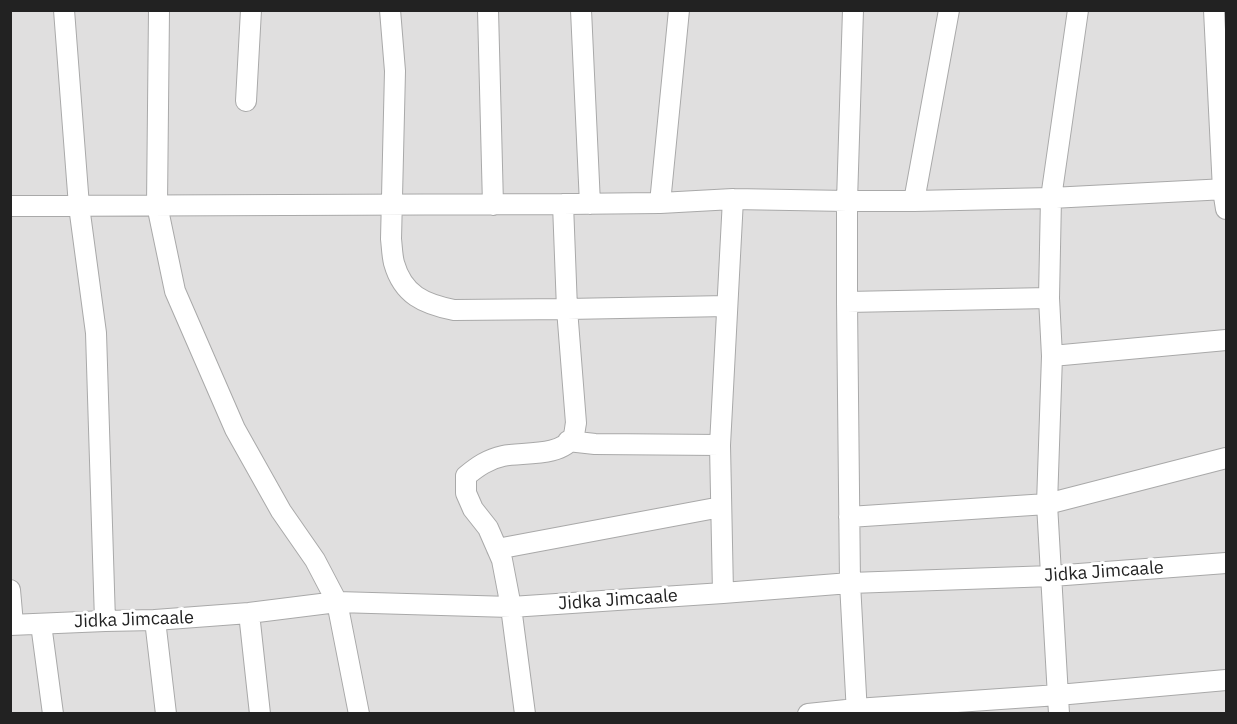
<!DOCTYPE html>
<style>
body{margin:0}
#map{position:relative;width:1237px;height:724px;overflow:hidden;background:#f2efe9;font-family:"IBM Plex Sans",sans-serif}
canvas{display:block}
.frame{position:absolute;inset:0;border:12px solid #222;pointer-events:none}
</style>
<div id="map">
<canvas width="1237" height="724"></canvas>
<div class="frame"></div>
</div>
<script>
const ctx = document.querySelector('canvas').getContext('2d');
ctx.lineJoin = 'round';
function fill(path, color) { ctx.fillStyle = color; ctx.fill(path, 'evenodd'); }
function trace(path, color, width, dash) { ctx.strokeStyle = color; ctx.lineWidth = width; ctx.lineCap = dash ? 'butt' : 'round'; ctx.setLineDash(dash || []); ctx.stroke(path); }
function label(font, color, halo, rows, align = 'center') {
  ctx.font = font + ' "IBM Plex Sans",sans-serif'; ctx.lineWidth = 6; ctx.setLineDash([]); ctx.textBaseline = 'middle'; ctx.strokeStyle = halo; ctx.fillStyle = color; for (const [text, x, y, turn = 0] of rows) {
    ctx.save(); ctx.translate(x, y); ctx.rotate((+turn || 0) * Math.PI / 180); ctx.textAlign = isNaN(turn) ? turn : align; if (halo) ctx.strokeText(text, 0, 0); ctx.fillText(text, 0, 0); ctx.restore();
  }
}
const residential = new Path2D(`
 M11 11H1226V713H11Z`);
const minor = new Path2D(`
 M64 10 79 206 96 333 105 621
 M159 10 157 205 175 291 235 429 281 511 315 560 337 602 359 714
 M390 10 395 71 391 239C392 247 392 255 394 263 403 295 424 304 454 310L567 309 576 423C575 427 575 433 573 437 561 457 522 452 503 456 488 459 477 467 466 476V493L473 509 488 528 502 560 511 607 525 714
 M488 10 493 205
 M581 10 590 204
 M853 10 847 201V302L850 583 857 714
 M1214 10 1223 190 1226 209
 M246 101 251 10
 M914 201 949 10
 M660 203 679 10
 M563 204 567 309 727 306
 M10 206 563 204 660 203 733 199 847 201H914L1051 198 1226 189
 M847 302 1049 298
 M1052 356 1226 340
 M568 441 595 444 720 445
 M849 517 1047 504 1226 458
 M497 549 721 507
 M10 590 13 624
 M723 593 720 445 733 199
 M249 613 260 714
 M155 620 166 714
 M41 624 53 714
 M10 625 105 621 155 620 249 613 337 602 511 607 723 593 850 583 1052 576 1226 563
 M808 714 856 709 1058 695 1226 680
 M1059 714 1047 504 1052 356 1049 298 1051 198 1078 10`);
const streetNames = [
 ["Jidka Jimcaale",1104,572,-4],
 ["Jidka Jimcaale",618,600,-4],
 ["Jidka Jimcaale",134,620,-2]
];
fill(residential, '#e0dfdf');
trace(minor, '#a9a9a9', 22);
trace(minor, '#fff', 20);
label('18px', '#222', '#fff', streetNames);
</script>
